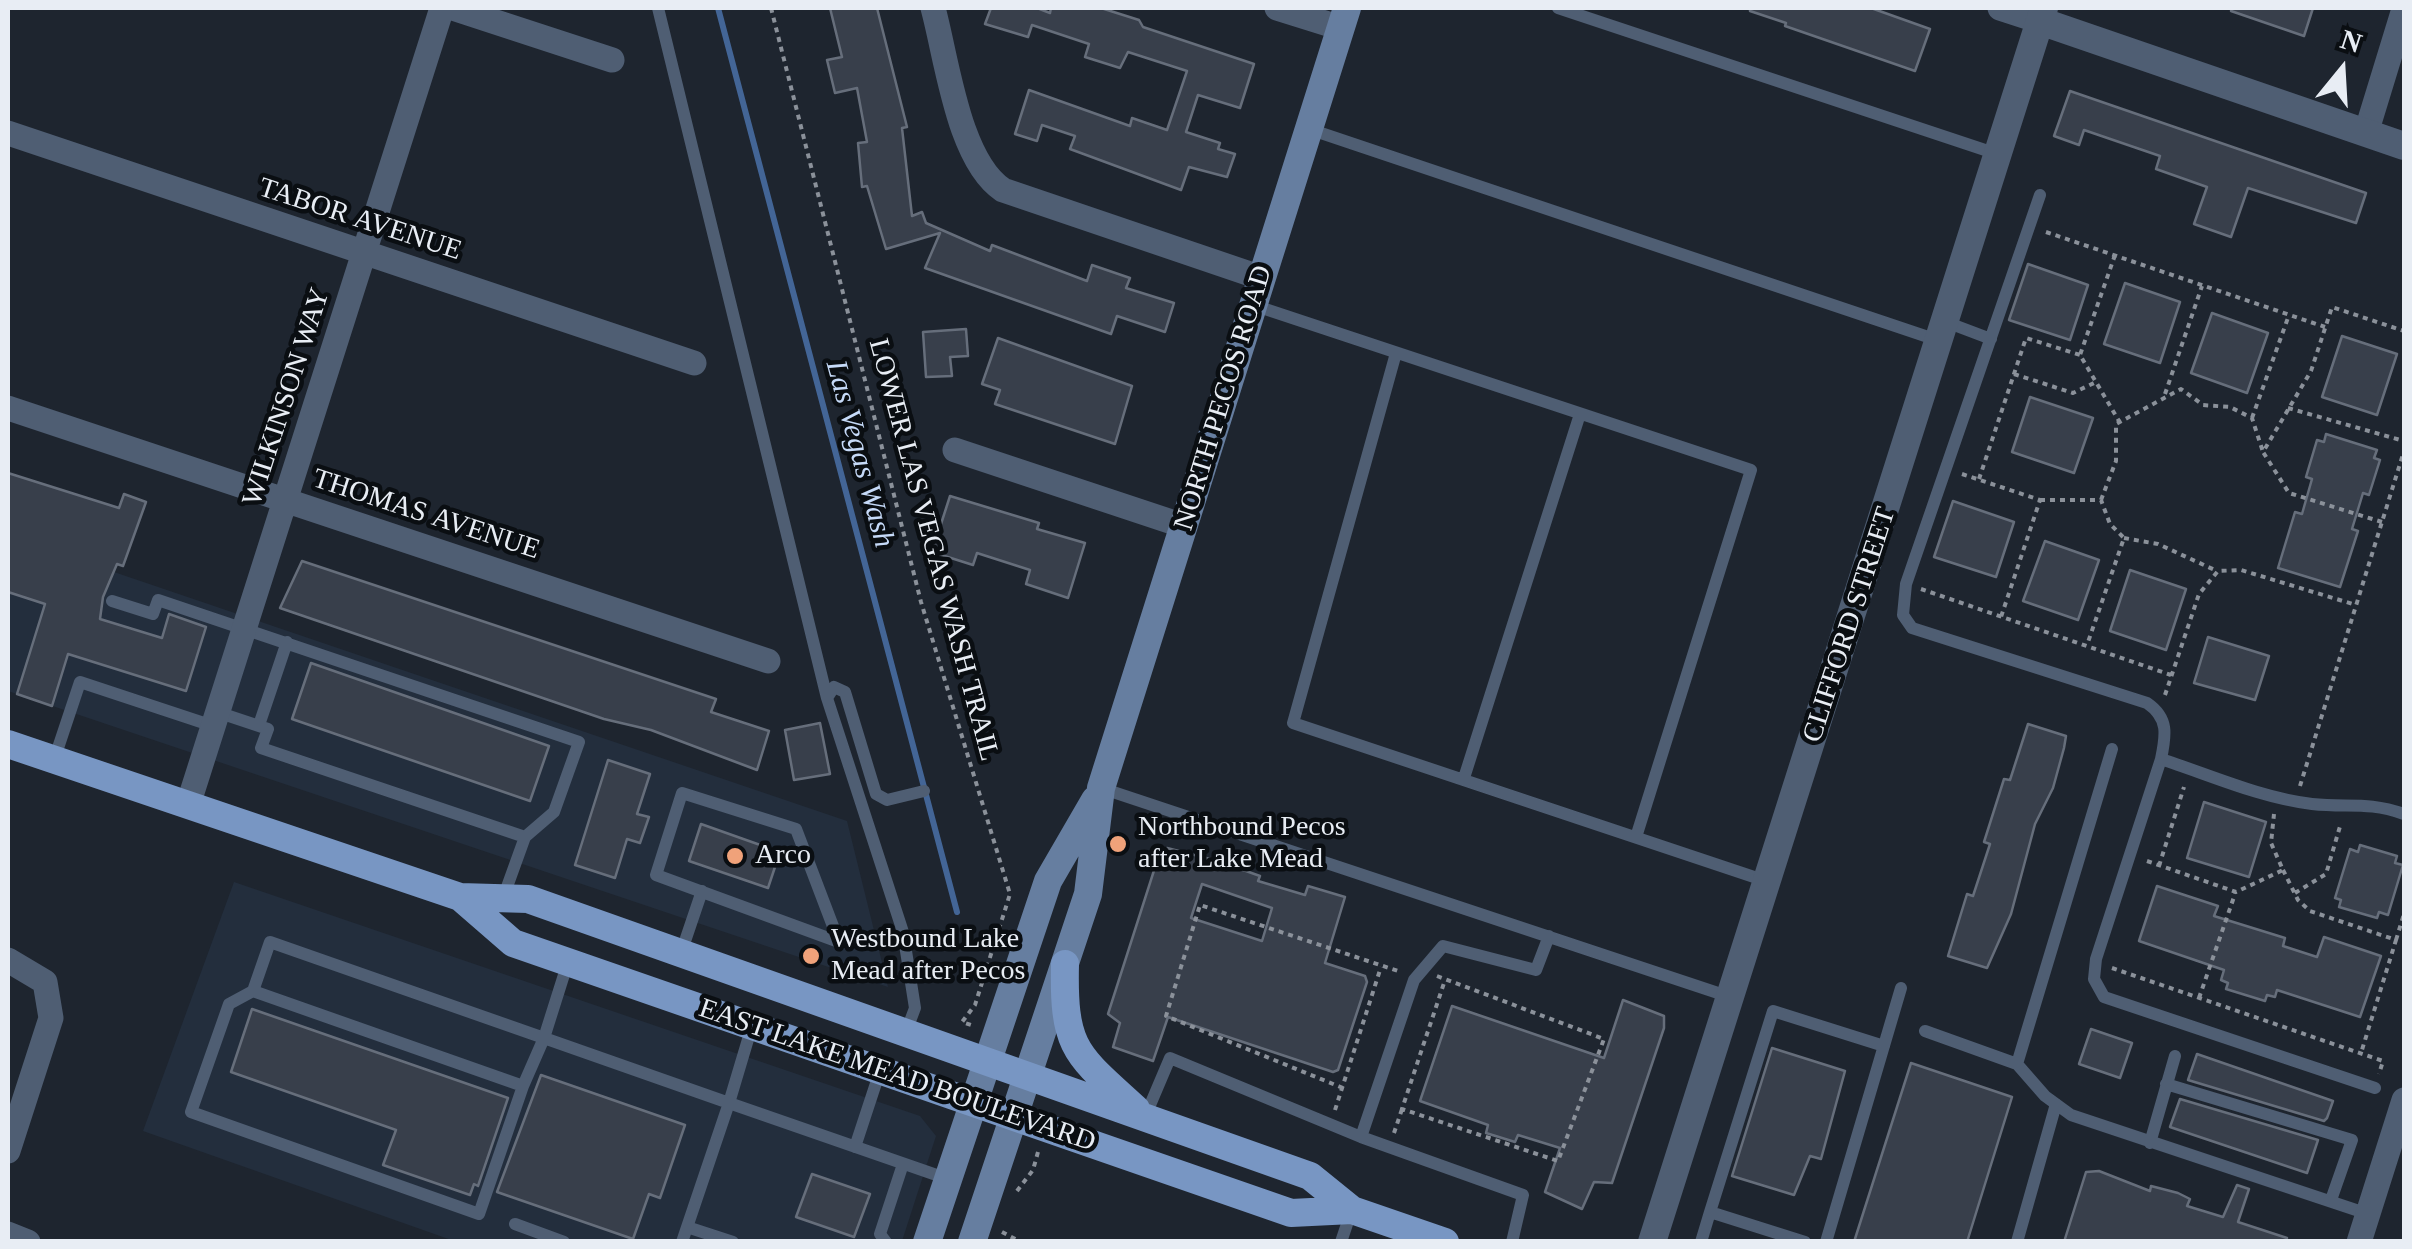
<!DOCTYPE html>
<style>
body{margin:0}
#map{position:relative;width:2412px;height:1249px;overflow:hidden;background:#1e252f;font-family:Georgia,serif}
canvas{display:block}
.frame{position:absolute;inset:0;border:10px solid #e8edf4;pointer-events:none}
.north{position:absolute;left:2292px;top:20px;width:100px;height:100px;-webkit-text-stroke:8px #0a0e12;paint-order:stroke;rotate:18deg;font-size:28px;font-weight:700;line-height:40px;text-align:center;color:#e8edf4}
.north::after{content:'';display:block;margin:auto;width:35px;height:45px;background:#e8edf4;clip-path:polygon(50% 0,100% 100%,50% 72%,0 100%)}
</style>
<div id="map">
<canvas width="2412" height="1249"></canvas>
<div class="frame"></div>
<div class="north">N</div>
</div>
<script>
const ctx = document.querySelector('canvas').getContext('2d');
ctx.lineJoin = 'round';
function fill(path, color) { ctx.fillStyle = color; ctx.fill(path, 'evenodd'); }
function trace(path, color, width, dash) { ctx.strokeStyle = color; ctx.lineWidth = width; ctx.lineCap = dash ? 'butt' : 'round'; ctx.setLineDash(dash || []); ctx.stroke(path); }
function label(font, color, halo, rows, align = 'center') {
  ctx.font = font + ' Georgia,serif'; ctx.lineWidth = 9; ctx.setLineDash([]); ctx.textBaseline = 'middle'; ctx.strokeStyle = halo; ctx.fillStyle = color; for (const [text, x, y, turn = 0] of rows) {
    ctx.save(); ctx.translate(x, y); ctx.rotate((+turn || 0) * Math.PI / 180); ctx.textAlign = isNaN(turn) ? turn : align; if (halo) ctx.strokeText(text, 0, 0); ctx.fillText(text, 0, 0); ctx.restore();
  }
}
const built = new Path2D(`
 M8 536 847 821 888 987 8 691Z
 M234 882 920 1116 936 1136 902 1241 457 1242 143 1131Z`);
const stream = new Path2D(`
 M718 8 957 912`);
const building = new Path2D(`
 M830 8H877L907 127 902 128 912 216 922 212 926 223 990 251 992 245 1087 281 1092 265 1130 278 1126 288 1174 303 1165 332 1117 316 1111 334 925 268 940 233 886 249 867 186 862 187 858 143 867 142 857 88 835 93 827 60 842 57Z
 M991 8H1037L1050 13 1051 8H1101L1139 20 1143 27 1254 64 1240 108 1198 95 1186 132 1220 143 1218 149 1235 154 1227 177 1189 167 1181 190 1070 149 1075 136 1042 125 1037 141 1015 134 1029 90 1130 126 1132 118 1167 130 1187 71 1128 52 1120 68 1085 57 1089 44 1032 25 1028 37 985 24Z
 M1750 8H1871L1930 29 1915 71 1785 26 1786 23 1750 11Z
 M2232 8H2313L2304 36 2231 11Z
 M2070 91 2366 193 2356 223 2248 188 2231 237 2194 224 2207 187 2156 169 2160 156 2084 130 2079 145 2054 136Z
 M2028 264 2088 285 2070 340 2009 320Z
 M2125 283 2180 302 2160 363 2104 344Z
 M2212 313 2268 333 2247 393 2191 373Z
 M966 329 968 356 950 357 952 376 926 377 923 332Z
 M2342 336 2397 354 2377 415 2322 397Z
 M998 338 1132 386 1115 444 995 404 1000 390 982 384Z
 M2030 397 2093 418 2074 473 2012 452Z
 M2326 434 2377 450 2374 458 2380 460 2369 495 2363 493 2352 529 2358 531 2340 587 2278 568 2295 512 2302 514 2312 479 2306 477 2317 440 2324 442Z
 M8 473 119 508 124 494 146 502 123 566 117 564 103 597 100 619 162 638 169 614 206 627 186 691 68 654 52 706 17 694 45 604 8 592Z
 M950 496 1039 523 1037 529 1085 543 1068 598 1026 584 1030 570 977 553 973 565 932 552Z
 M1953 501 2014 522 1996 577 1934 557Z
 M2045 541 2099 560 2078 620 2023 601Z
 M302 561 716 699 711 712 769 731 757 770 651 730 604 719 280 608Z
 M2130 570 2186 589 2166 650 2110 631Z
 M2208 637 2269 656 2255 700 2194 683Z
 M311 663 549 746 530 801 292 719Z
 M820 723 830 774 794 780 785 730Z
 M2028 724 2066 736 2064 748 2053 788 2035 824 2011 914 1987 968 1948 956 1967 894 1973 896 1990 844 1984 842 2004 779 2010 780Z
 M608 760 650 774 637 814 649 817 640 843 627 839 615 878 575 865Z
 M2204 802 2266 822 2249 877 2187 858Z
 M701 824 780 852 768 888 689 861Z
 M2360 845 2397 856 2395 863 2403 865 2388 915 2379 912 2377 918 2339 907 2341 900 2335 898 2350 849 2358 852Z
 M1167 848 1218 861 1260 876 1258 881 1305 895 1308 886 1345 897 1325 963 1365 976 1367 982 1338 1070 1333 1072 1168 1017 1153 1061 1113 1047 1120 1023 1108 1014 1158 858 1163 860ZM1202 884 1272 908 1262 941 1191 918Z
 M2157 886 2218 906 2214 916 2285 938 2283 946 2317 957 2324 937 2381 956 2360 1017 2277 990 2275 997 2267 995 2265 1001 2226 989 2228 983 2221 980 2224 970 2139 941Z
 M1623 1000 1664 1016V1028L1612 1183 1594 1182 1582 1209 1545 1192 1560 1148 1518 1135 1515 1142 1486 1133 1488 1125 1420 1101 1452 1006 1604 1058Z
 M252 1009 508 1098 478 1186 474 1184 470 1195 383 1165 396 1130 231 1072Z
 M2091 1029 2132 1043 2120 1078 2079 1064Z
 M1772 1048 1845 1071 1821 1159 1810 1156 1794 1195 1732 1176Z
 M2197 1054 2333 1101 2327 1118 2324 1121 2188 1080Z
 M1911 1063 2012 1097 1967 1242H1854Z
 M541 1075 685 1125 660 1198 649 1194 633 1239 497 1192Z
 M2180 1099 2318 1140 2307 1173 2170 1127Z
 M2099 1171 2150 1191 2151 1186 2178 1193 2190 1199 2187 1206 2223 1217 2237 1185 2249 1189 2238 1222 2287 1238 2286 1242H2064L2086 1172Z
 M812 1174 870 1194 854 1237 796 1217Z`);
const path = new Path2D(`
 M771 8 921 602 1010 894 975 1005 962 1022 974 1026
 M2046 232 2325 327
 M2115 255 2080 355 2119 421
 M2014 374 2073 393 2094 383
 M2165 394 2202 286
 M2288 408 2404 441
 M2252 418 2289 315
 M1962 474 2040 500 2001 617
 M1979 479 2026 338 2080 355
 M2040 500H2101L2110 524 2124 538 2087 645
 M2101 500 2116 461V424L2181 389 2203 405 2230 407 2252 418 2263 452
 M2382 522 2289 493 2263 452 2311 371 2332 307 2404 331
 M2124 538 2158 544 2217 571
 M1921 589 2171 675
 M2165 695 2199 594 2218 571 2241 570 2356 605
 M2300 786 2404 451
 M2147 861 2236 892 2283 870 2271 843 2274 814
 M2159 866 2184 787
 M2283 870 2298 900 2310 911 2396 940 2361 1053
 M2295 893 2326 874 2341 823
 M2396 940 2404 914
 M2112 968 2383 1061 2379 1074
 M1437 976 1604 1039 1558 1161 1402 1109 1445 980
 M2199 998 2235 894
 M1343 1088 1166 1016 1200 905 1398 971
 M1335 1110 1381 967
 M1394 1133 1402 1109
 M1017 1191 1033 1170 1038 1152
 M1002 1232 1021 1242`);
const service = new Path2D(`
 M658 8 827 698
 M1558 8 1997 154
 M1309 129 1940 341
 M2040 195 1906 584 1903 615 1912 628 2147 703C2169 718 2166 735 2161 759 2210 775 2261 798 2312 804 2348 808 2367 801 2404 814
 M1253 305 1751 470 1637 834
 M1946 322 1991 339
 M1396 353 1293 723 1766 881
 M112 601 153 614 158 600 579 742 554 812 525 837
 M217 712 268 729 261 748 525 837 503 898
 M259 725 287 642
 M2161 759 2096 959 2094 979 2104 997 2375 1088
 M54 760 80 682 213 726
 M1464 778 1580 414
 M1101 788 1730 997
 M682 793 796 829 839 942 656 875Z
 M270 942 544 1038 523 1086 253 991Z
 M681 953 702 891
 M568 962 544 1038 729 1103 682 1242
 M253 991 229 1004 191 1112 479 1214 523 1086
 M752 1026 729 1103 948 1179
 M1925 1031 2017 1064 2045 1096 2071 1115 2368 1214
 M906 1032 915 1008 903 932 827 698 834 687 845 692 876 794 887 800 924 791
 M2017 1064 2112 749
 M2166 1084 2352 1140 2331 1200
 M1145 1117 1170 1058 1361 1137 1523 1195 1512 1242
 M1361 1137 1414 980 1443 946 1536 970 1549 936
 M2150 1143 2175 1056
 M855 1147 880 1071
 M515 1224 564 1242
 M687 1227 733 1242
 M886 1242 880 1234 903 1164
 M1341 1242 1351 1212
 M1701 1242 1710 1212
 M1805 1242 1710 1212 1773 1011 1884 1046
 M1826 1242 1901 988
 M2017 1242 2056 1104`);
const minor = new Path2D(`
 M453 8 612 60
 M933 8C947 59 958 160 1003 190L1262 278
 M1277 8 1341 28
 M2000 8 2040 21
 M8 133 694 363
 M2366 133 2404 9
 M8 408 768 661
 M955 450 1184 526
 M188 805 442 8
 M8 960 45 982 51 1018 8 1151
 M8 1234 28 1242
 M2359 1242 2404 1100`);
const tertiary = new Path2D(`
 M2040 21 2404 146
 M1652 1242 2044 8`);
const secondary = new Path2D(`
 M927 1242 1048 881 1095 800
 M972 1242 1088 894 1101 788 1347 8`);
const primary = new Path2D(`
 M8 744 460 897 528 899 1310 1176 1352 1210 1445 1242
 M460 897 513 943 1291 1213 1352 1210
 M1065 964C1063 1050 1076 1054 1136 1109`);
const markers = [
 [1118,844,10,"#f0a27a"],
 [735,856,10,"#f0a27a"],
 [811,956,10,"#f0a27a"]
];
const streetNames = [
 ["TABOR AVENUE",360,220,18],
 ["WILKINSON WAY",287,397,-72],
 ["NORTH PECOS ROAD",1224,398,-73],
 ["THOMAS AVENUE",426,515,18],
 ["LOWER LAS VEGAS WASH TRAIL",933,550,75],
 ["CLIFFORD STREET",1850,625,-72],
 ["EAST LAKE MEAD BOULEVARD",897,1076,19]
];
const poiNames = [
 ["Northbound Pecos",1138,828],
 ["after Lake Mead",1138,860],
 ["Arco",755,856],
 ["Westbound Lake",831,940],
 ["Mead after Pecos",831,972]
];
const waterNames = [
 ["Las Vegas Wash",859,454,75]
];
fill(built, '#232e3d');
trace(stream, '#436596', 6);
fill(building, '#383f4b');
trace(building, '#666e7b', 2.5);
trace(path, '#8b919a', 4, [5, 5]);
trace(service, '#4f5e73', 12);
trace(minor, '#4f5e73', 25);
trace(tertiary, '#4f5e73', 28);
trace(secondary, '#667ea0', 28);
trace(primary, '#7896c3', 28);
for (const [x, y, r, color] of markers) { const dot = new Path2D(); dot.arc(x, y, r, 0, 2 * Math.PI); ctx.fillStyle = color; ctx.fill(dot); trace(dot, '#0a0e12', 4); }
label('28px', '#e8edf4', '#0a0e12', streetNames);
label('28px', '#e8edf4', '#0a0e12', poiNames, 'left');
label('italic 30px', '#c6daf8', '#0a0e12', waterNames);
</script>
